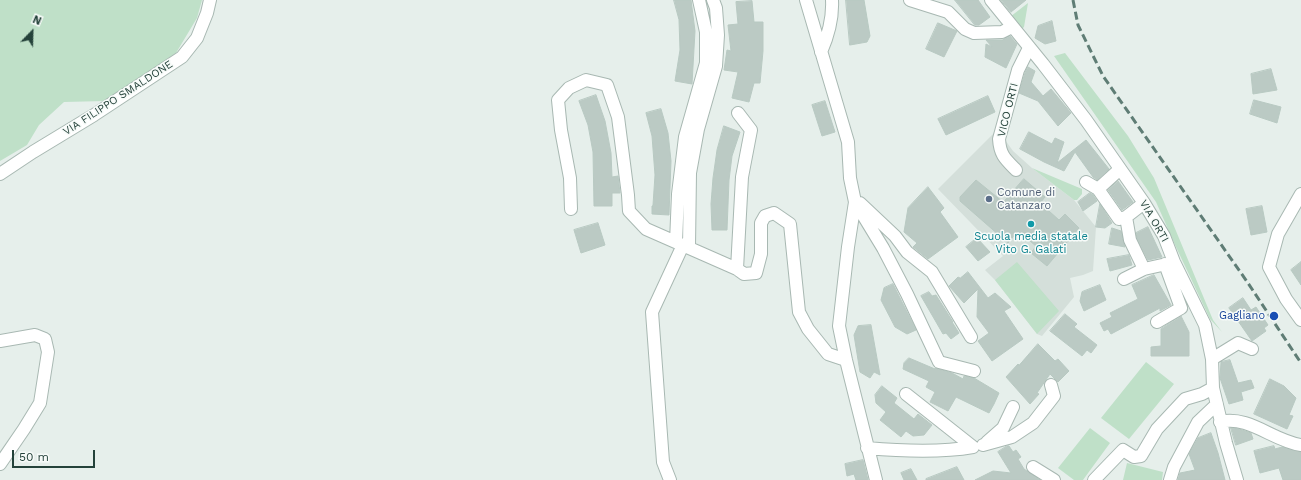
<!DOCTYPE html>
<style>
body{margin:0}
#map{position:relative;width:1301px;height:480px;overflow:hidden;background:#e6efeb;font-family:"Work Sans",sans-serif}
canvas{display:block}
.north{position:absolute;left:12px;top:12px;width:40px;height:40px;-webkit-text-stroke:3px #f7fbf9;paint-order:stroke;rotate:23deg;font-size:11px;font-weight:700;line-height:16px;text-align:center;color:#24423a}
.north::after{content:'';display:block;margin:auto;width:14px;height:18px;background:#24423a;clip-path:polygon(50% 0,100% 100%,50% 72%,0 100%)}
.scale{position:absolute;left:12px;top:450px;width:83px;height:18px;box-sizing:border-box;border:2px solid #24423a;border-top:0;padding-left:5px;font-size:12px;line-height:14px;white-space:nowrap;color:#24423a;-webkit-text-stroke:3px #f7fbf9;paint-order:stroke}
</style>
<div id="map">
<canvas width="1301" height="480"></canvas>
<div class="north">N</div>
<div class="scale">50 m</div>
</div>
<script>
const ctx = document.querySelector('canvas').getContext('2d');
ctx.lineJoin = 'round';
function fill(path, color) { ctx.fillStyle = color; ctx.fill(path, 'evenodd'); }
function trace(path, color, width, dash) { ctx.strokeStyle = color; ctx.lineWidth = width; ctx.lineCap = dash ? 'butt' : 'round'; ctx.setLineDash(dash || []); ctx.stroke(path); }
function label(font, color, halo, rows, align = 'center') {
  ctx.font = font + ' "Work Sans",sans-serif'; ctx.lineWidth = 3; ctx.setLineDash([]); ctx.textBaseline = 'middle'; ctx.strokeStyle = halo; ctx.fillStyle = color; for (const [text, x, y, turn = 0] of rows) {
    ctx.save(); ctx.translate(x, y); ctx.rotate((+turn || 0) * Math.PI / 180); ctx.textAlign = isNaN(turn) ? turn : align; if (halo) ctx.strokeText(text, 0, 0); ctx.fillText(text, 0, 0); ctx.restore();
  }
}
const built = new Path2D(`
 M994 133 1003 137 1013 151 1032 168 1074 200 1096 227 1093 271 1083 275 1070 278 1074 297 1042 336 1037 334 995 280 985 270 1003 256 938 189Z`);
const green = new Path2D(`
 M0 0H202L197 18 176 53 105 101 64 102 39 125 27 145 0 161Z
 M1028 3 1024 27 1017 33 1006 20Z
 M1065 53 1128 136 1154 178 1213 320 1222 332 1210 319 1176 247 1156 202 1054 56Z
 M1032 168 1082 189V194L1077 200H1074Z
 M1017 262 1059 311 1037 334 995 280Z
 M1146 362 1174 384 1129 439 1101 418Z
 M1090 428 1110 443 1083 480H1074L1058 468Z
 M1127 463 1163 472 1162 480H1123Z`);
const building = new Path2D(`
 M674 0H691L695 31 692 84 675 81 680 50 679 20Z
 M846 0H864L870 36 867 42 850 45Z
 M955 0H978L990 17 979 25H975Z
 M1001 0H1026L1011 12Z
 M752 1 754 22H763V51L760 83H754L749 102 732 98 738 72 724 70 727 50 731 51 728 25 738 24 736 2Z
 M1052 21 1056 41 1045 44 1035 38 1038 26Z
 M938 23 957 31 944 57 926 49Z
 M1010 36 1017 44 1006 68 985 57 986 44 992 47 986 40H1002Z
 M1028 67 1035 71 1031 82 1043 96 1051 89 1071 113 1058 126 1038 101 1019 93 1025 73Z
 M1271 69 1277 90 1253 94 1251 74Z
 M596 95 605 121 611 153 612 177 618 176 620 193H612V206H594L593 152 588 125 579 101Z
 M988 96 995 112 946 135 938 119Z
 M1254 100 1281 107 1277 123 1250 114Z
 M825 101 835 132 822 136 812 105Z
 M661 109 668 133 671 161 669 215 652 214V206L654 205H653L655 175 652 136 646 113Z
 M724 126 740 132 732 156 729 180 727 230H712L711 204 713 178 717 150Z
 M1029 132 1052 144 1055 138 1064 142 1057 163 1086 140 1109 169 1097 180 1093 177 1075 152 1064 171 1044 162 1020 149Z
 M1024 179 1045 197 1040 203 1059 220 1065 214 1079 228 1047 266 1031 253 1036 246 1018 231 1008 243 960 201V197L976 180 1003 202Z
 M1118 181 1133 202 1122 210 1108 190Z
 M928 187 944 208 940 212 958 237 928 259 913 247 917 243 904 232 908 208Z
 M1090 193 1093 195 1097 201 1083 211 1078 202Z
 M1100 204 1112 223 1105 228 1096 227Z
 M1262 206 1267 232 1251 235 1246 209Z
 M598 223 605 245 581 253 574 230Z
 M1148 227 1162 257 1148 260 1137 238 1136 233Z
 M1112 228 1121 231 1125 247 1109 244Z
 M977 238 990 252 978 261 966 247Z
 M1129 255 1132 265 1110 271 1107 259Z
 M1301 262V285L1291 270Z
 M968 272 988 298 995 293 1011 307 1004 311 1023 339 992 361 978 341 989 333 977 317 978 289 964 303 949 286 958 277 960 278Z
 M1154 275 1171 305 1160 311V308L1111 334 1108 329 1104 331 1100 323 1112 317 1110 313 1138 299 1132 285Z
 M893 284 916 330 907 334 895 327 881 300 884 288Z
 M1100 285 1106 300 1084 311 1080 301 1082 292Z
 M929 292 932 296 936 295 953 322H952L959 333 951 339 946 333 943 334 921 296Z
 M1243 298 1251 310 1256 307 1268 325 1264 328 1266 331 1252 341 1229 308Z
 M1065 314 1077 324 1074 327 1097 345 1091 353 1087 350 1082 356 1050 331Z
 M1181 316 1189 332V356H1151V347L1161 346V329Z
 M871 325 880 375 874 372 870 378 860 372 854 335 858 326Z
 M1038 344 1055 361 1058 359 1069 371 1058 382 1050 374 1037 393 1039 394 1030 404 1006 377 1018 364 1019 365Z
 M909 358 935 369V368L952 373 963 379 964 376 974 378 999 393 994 404 989 413 956 397 948 411 930 402 935 392 926 387 929 381 903 369 904 363Z
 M1230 360 1238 383 1251 380 1254 388 1241 392 1243 400 1229 404 1220 378 1221 362Z
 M1270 379 1284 386 1296 398 1289 415 1293 416 1287 429 1254 414Z
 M882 386 897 398 894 403 914 419 918 414 932 425 924 435 913 436 906 431 901 437 880 420 886 412 876 403 875 395Z
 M1231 428 1239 429 1251 433 1253 439 1236 445Z
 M1211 433 1218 453 1225 480H1178L1180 473 1195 470 1189 454 1198 438Z
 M1007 446H1009L1013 452 1016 450 1021 457 1018 459 1024 469 1040 480H975L993 471 1011 473 998 452Z
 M1274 446 1275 449 1282 447 1301 452V480H1283L1279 468 1260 473 1254 451Z
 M863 460 868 480H856L854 474 847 476 845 464Z
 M957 467 964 480H926V479Z
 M911 469 917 480H904L901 473Z`);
const minor = new Path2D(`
 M806 0 848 142 850 178 855 202 848 247 839 326 846 360 876 480
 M910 0 948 12 965 29 974 33 1002 32 1012 27
 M991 0 1043 64 1086 120 1144 203 1164 236 1174 262 1205 325 1212 359 1213 388 1226 443 1237 480
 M821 52C828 36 833 18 832 0
 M1016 170C1005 159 1000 155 999 139L1018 70 1029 48
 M0 174 33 152 94 115 182 57 197 38 207 13 210 0
 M1086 182 1098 189 1119 219 1126 217 1130 240 1144 269
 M1098 189 1120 169
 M1301 194 1278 234 1269 267 1286 299 1301 320
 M855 202 883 248 907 294 939 362 974 371
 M860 203 895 236 907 252 932 272 971 337
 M571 209 570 178 561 130 558 100 569 88 586 80 607 85 618 117 628 195 629 211 646 229 737 269 744 274 756 273 761 254V223L765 216 774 213 790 224 799 312 808 329 828 354 846 360
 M1126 217 1144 203
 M676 242 678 194 685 137 706 63V32L699 0
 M689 247 690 173 698 129 716 66 718 35 716 8 713 0
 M737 269 742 177 751 130 738 113
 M1124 279 1144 269 1171 263
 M1157 322 1181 308 1165 264
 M0 341 35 335 45 339 48 352 40 403 24 429 0 464
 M1212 359 1238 343 1252 349
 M1220 422C1249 415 1273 441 1301 445
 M987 442 1003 428 1013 407
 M983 445 1012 437 1033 423 1054 396 1051 385
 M867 448C901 451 939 453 973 447L906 394
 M1033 467 1054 480
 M670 480 663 462 652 312 683 245
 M1094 480 1123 450 1134 457 1141 456 1157 429 1185 399 1202 394 1213 388
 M1170 480 1174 467 1198 422 1217 404`);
const rail = new Path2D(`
 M1073 0 1078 25 1103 76 1248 283 1301 363`);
const markers = [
 [989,199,4,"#5c6f8a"],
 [1031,224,4,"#0f9aa8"],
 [1274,316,5,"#1a4fb4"]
];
const streetNames = [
 ["VIA FILIPPO SMALDONE",118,98,-33],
 ["VICO ORTI",1008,110,-76],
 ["VIA ORTI",1154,221,60]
];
const serviceNames = [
 ["Comune di",997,193],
 ["Catanzaro",997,206]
];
const cultureNames = [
 ["Scuola media statale",1031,237],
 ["Vito G. Galati",1031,250]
];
const transitNames = [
 ["Gagliano",1265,316]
];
fill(built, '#d4dfda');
fill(green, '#bfe0c8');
fill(building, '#bbcac4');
trace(building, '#b8c9c2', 1);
trace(minor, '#a8b8b2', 14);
trace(minor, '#fff', 12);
trace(rail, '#5f7d75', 3, [8, 4]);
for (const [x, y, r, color] of markers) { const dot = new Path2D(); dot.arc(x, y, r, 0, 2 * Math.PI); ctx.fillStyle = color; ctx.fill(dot); trace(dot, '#f7fbf9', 1.5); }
label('11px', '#24423a', '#f7fbf9', streetNames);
label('11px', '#4e5e75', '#f7fbf9', serviceNames, 'left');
label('11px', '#0d838f', '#f7fbf9', cultureNames);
label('11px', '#164399', '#f7fbf9', transitNames, 'right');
</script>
